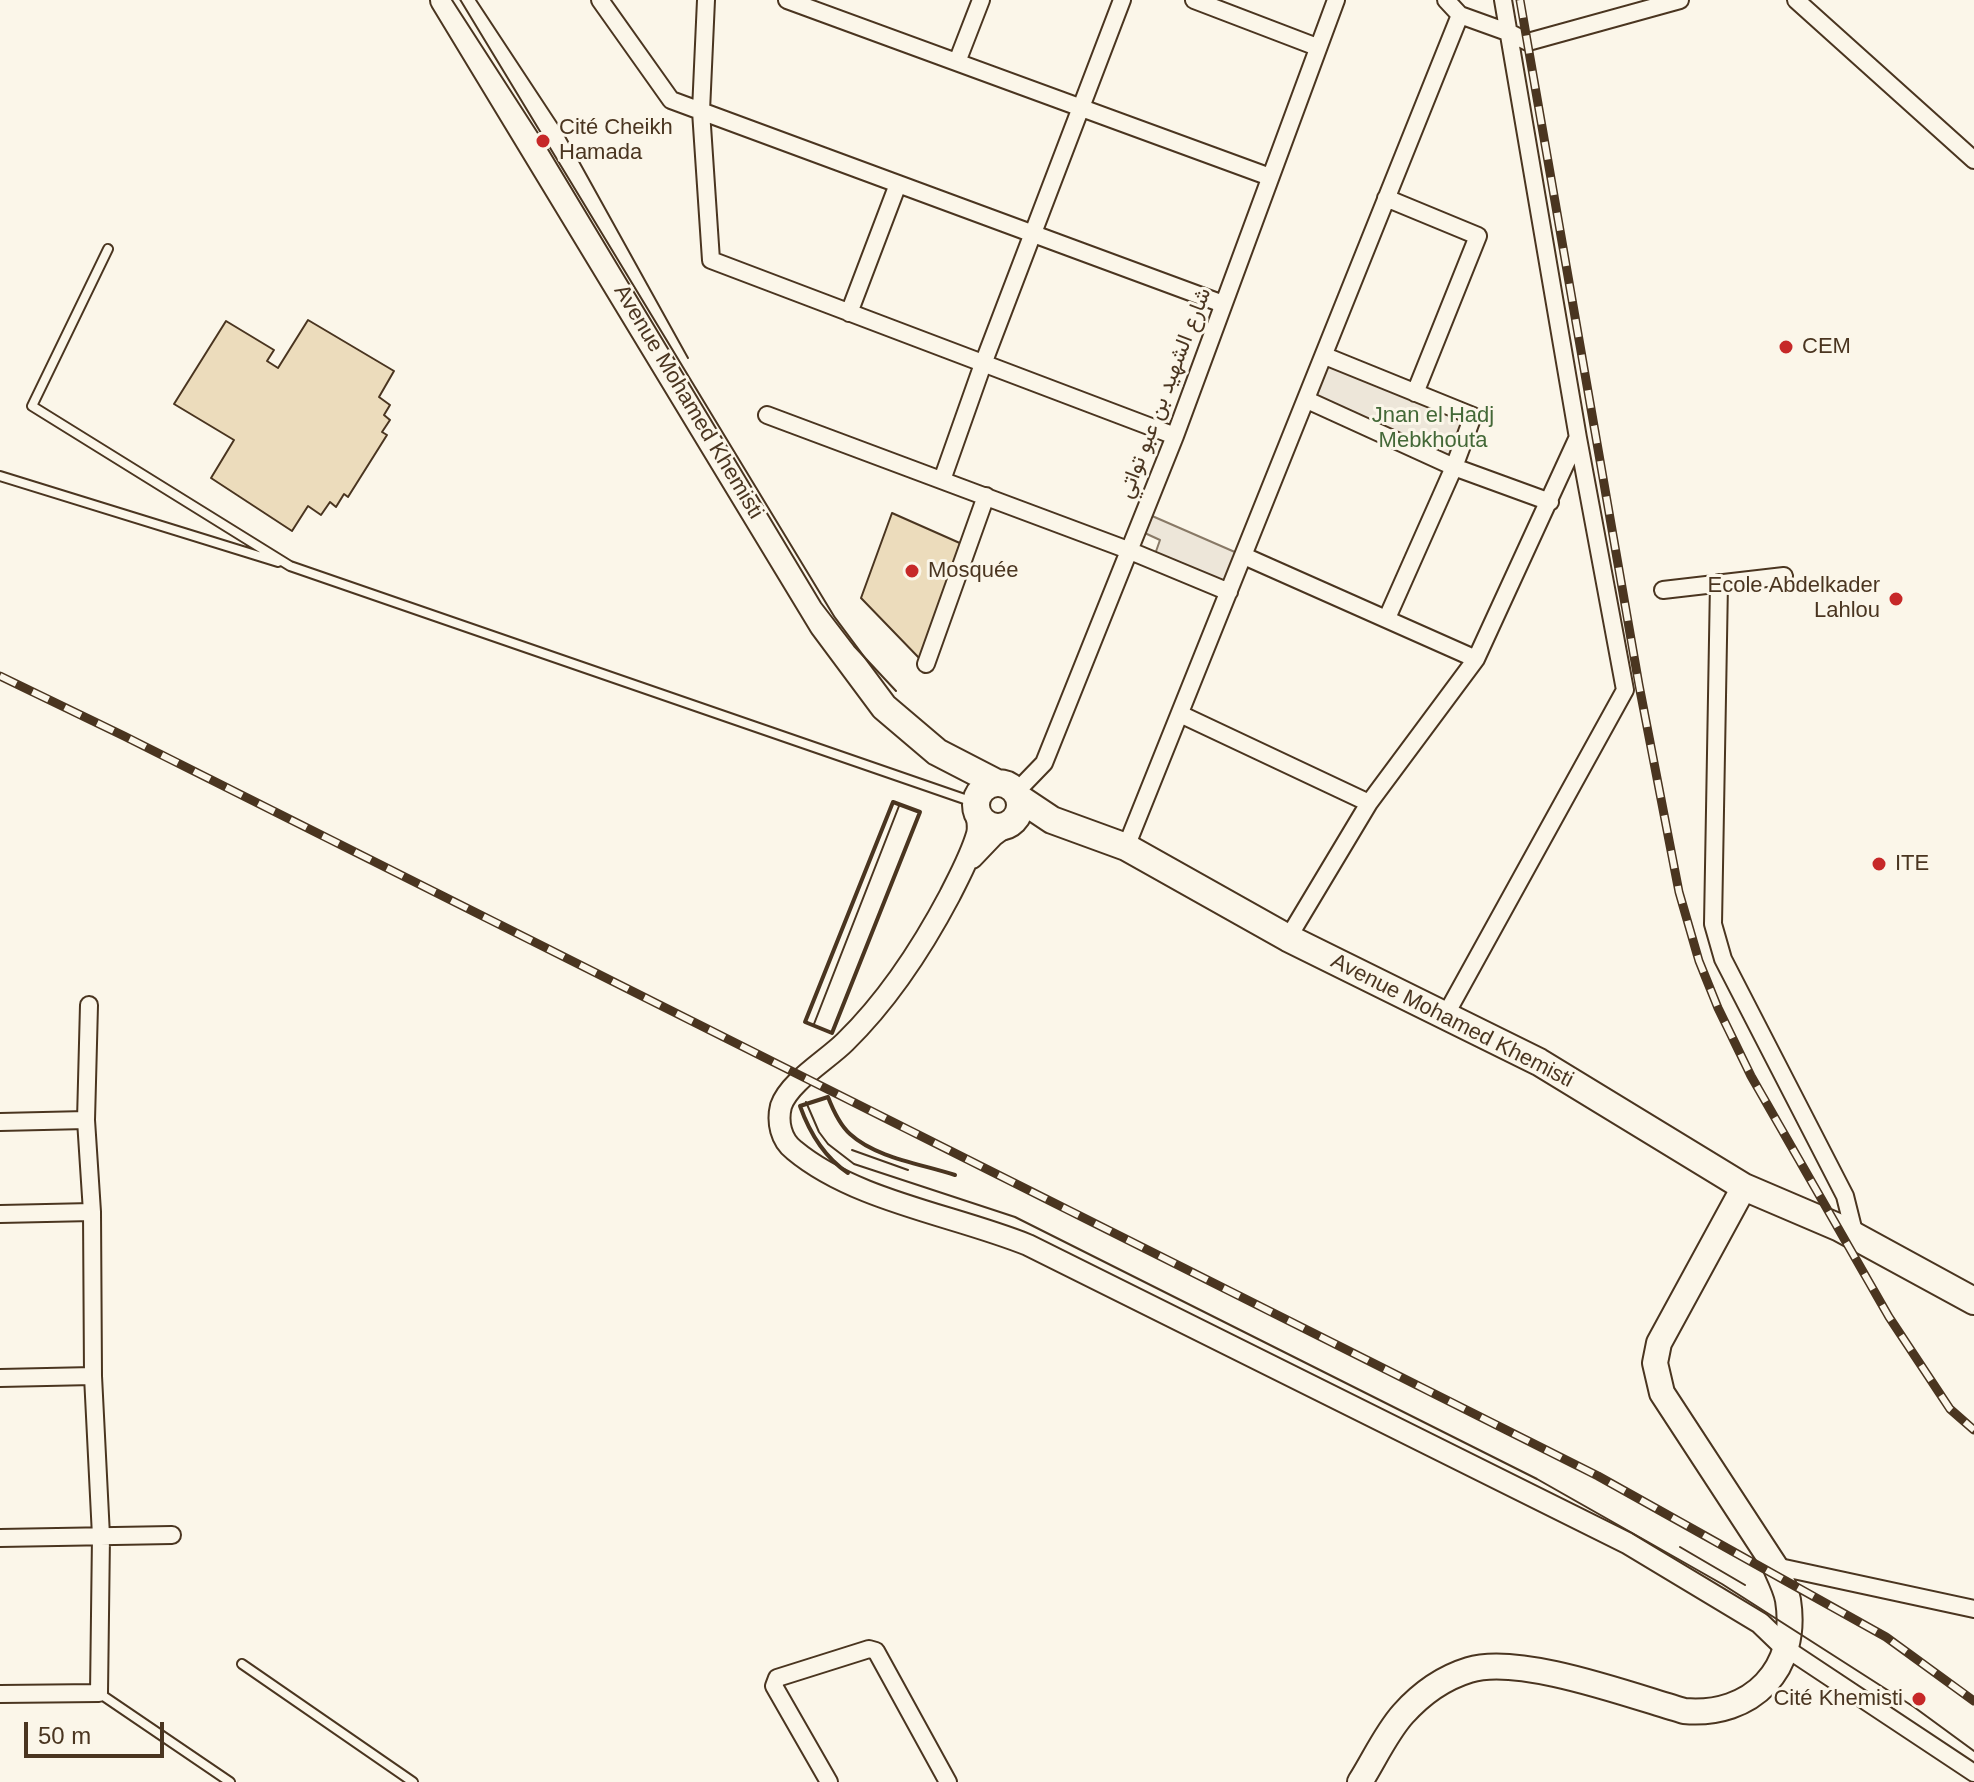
<!DOCTYPE html>
<meta charset="utf-8">
<style>
body{margin:0}
#map{position:relative;width:1974px;height:1782px;overflow:hidden;background:#fbf6e9;font-family:Arial,sans-serif}
canvas{display:block}
.scale{position:absolute;left:24px;top:1722px;width:140px;height:36px;box-sizing:border-box;border:4px solid #4a3520;border-top:0;padding-left:10px;font-size:24px;line-height:28px;white-space:nowrap;color:#4a3520;-webkit-text-stroke:6px #fbf6e9;paint-order:stroke}
</style>
<div id="map">
<canvas width="1974" height="1782"></canvas>
<div class="scale">50 m</div>
</div>
<script>
const ctx = document.querySelector('canvas').getContext('2d');
ctx.lineJoin = 'round';
function fill(path, color) { ctx.fillStyle = color; ctx.fill(path, 'evenodd'); }
function trace(path, color, width, dash) { ctx.strokeStyle = color; ctx.lineWidth = width; ctx.lineCap = dash ? 'butt' : 'round'; ctx.setLineDash(dash || []); ctx.stroke(path); }
function label(font, color, halo, rows, align = 'center') {
  ctx.font = font + ' Arial,Vazirmatn,sans-serif'; ctx.lineWidth = 6; ctx.setLineDash([]); ctx.textBaseline = 'middle'; ctx.strokeStyle = halo; ctx.fillStyle = color; for (const [text, x, y, turn = 0] of rows) {
    ctx.save(); ctx.translate(x, y); ctx.rotate((+turn || 0) * Math.PI / 180); ctx.textAlign = isNaN(turn) ? turn : align; if (halo) ctx.strokeText(text, 0, 0); ctx.fillText(text, 0, 0); ctx.restore();
  }
}
const green = new Path2D(`
 M1325 356 1473 416 1454 467 1307 400Z
 M1143 512 1244 556 1229 592 1153 560 1160 540 1136 529Z`);
const building = new Path2D(`
 M308 320 394 371 379 397 390 405 384 415 390 420 382 432 387 435 348 497 344 494 336 507 330 502 321 515 308 506 292 531 211 478 234 440 174 404 226 321 274 350 267 361 278 368Z
 M892 513 962 544 921 660 861 598Z`);
const service = new Path2D(`
 M108 249 32 406 290 566 976 803
 M0 476 278 562
 M242 1664 413 1782
 M99 1693 230 1782`);
const minor = new Path2D(`
 M600 0 671 100 1223 304
 M706 0 701 111 711 260 1175 436
 M787 0 1270 177
 M1194 0 1317 47
 M1446 0 1460 15
 M1796 0 1974 160
 M957 62 981 0
 M1386 198 1478 236 1415 393
 M849 313 898 184
 M1325 356 1473 416 1454 467 1387 618
 M1307 400 1454 467 1550 502
 M767 415 1128 550 1229 592
 M942 480 983 364 1122 0
 M1244 556 1476 659
 M1719 583 1713 924 1723 959 1845 1196 1855 1236
 M1663 590 1784 576
 M926 664 986 496
 M1180 714 1369 803
 M1016 792 1044 763 1175 436 1336 0
 M1126 847 1460 15 1510 33 1528 42 1680 0
 M1288 938 1369 803 1476 659 1577 439
 M1445 1016 1625 690 1578 438 1503 0
 M0 1122 86 1120
 M0 1214 92 1212
 M0 1378 93 1376
 M0 1538 172 1535
 M1775 1566 1974 1609
 M1787 1649 1974 1773
 M0 1694 99 1693 101 1536 93 1376 92 1212 86 1120 89 1005
 M829 1782 774 1686 777 1678 869 1649 876 1651 948 1782`);
const tertiary = new Path2D(`
 M976 810C977 818 979 827 977 834 971 855 960 875 950 895 922 948 888 1000 845 1042 827 1060 789 1082 781 1106 777 1122 781 1140 794 1150 855 1201 954 1215 1028 1245L1627 1543 1760 1623 1787 1649
 M972 858 993 836 1009 824`);
const secondary = new Path2D(`
 M1360 1782C1374 1760 1386 1733 1403 1714 1420 1695 1443 1678 1469 1670 1519 1654 1632 1696 1684 1711 1752 1717 1799 1669 1788 1600 1786 1589 1780 1577 1775 1566L1662 1393 1655 1363 1659 1343 1744 1187`);
const primary = new Path2D(`
 M444 0 823 625 884 707 937 752 997 783
 M976 805a22 22 0 1 1 44 0a22 22 0 1 1-44 0Z
 M1019 798 1052 820 1126 847 1288 938 1539 1062 1744 1187 1840 1228 1974 1301`);
const tram = new Path2D(`
 M452 0 543 141 821 603 854 646 896 691
 M476 0 561 129 688 358
 M814 1024 899 806
 M806 1102 819 1132 828 1144 854 1164 1015 1217 1537 1479 1722 1584 1914 1707 1974 1751
 M852 1150 908 1170
 M1680 1547 1745 1585`);
const rail = new Path2D(`
 M1520 0 1639 685 1679 892 1699 961 1718 1008 1751 1076 1889 1317 1950 1409 1974 1430
 M0 676 124 736 1598 1476 1886 1637 1974 1701`);
const wall = new Path2D(`
 M893 802 920 812 832 1033 805 1022Z
 M848 1173C824 1157 810 1134 800 1106L828 1097C833 1110 840 1125 850 1134 876 1158 922 1164 955 1175`);
const markers = [
 [543,141,8,"#c62828"],
 [1786,347,8,"#c62828"],
 [912,571,8,"#c62828"],
 [1896,599,8,"#c62828"],
 [1879,864,8,"#c62828"],
 [1919,1699,8,"#c62828"]
];
const poiNames = [
 ["Cité Cheikh",559,128],
 ["Hamada",559,153],
 ["CEM",1802,347],
 ["Mosquée",928,571],
 ["Ecole Abdelkader",1880,586,"right"],
 ["Lahlou",1880,611,"right"],
 ["ITE",1895,864],
 ["Cité Khemisti",1903,1699,"right"]
];
const streetNames = [
 ["شارع الشهيد بن عبو تواتي",1165,393,-69],
 ["Avenue Mohamed Khemisti",688,402,59],
 ["Avenue Mohamed Khemisti",1452,1021,27]
];
const parkNames = [
 ["Jnan el Hadj",1433,416],
 ["Mebkhouta",1433,441]
];
fill(green, '#ede6d9');
trace(green, '#887966', 2);
fill(building, '#ecdcbc');
trace(building, '#4a3520', 2);
trace(service, '#4a3520', 12);
trace(minor, '#4a3520', 20);
trace(tertiary, '#4a3520', 24);
trace(secondary, '#4a3520', 28);
trace(primary, '#4a3520', 30);
trace(service, '#fbf6e9', 8);
trace(minor, '#fbf6e9', 16);
trace(tertiary, '#fbf6e9', 20);
trace(secondary, '#fbf6e9', 24);
trace(primary, '#fbf6e9', 26);
trace(tram, '#4a3520', 2);
trace(rail, '#4a3520', 9);
trace(rail, '#fbf6e9', 6, [18]);
trace(wall, '#4a3520', 4);
for (const [x, y, r, color] of markers) { const dot = new Path2D(); dot.arc(x, y, r, 0, 2 * Math.PI); ctx.fillStyle = color; ctx.fill(dot); trace(dot, '#fbf6e9', 3); }
label('22px', '#4a3520', '#fbf6e9', poiNames, 'left');
label('22px', '#4a3520', '#fbf6e9', streetNames);
label('22px', '#436837', '#fbf6e9', parkNames);
</script>
